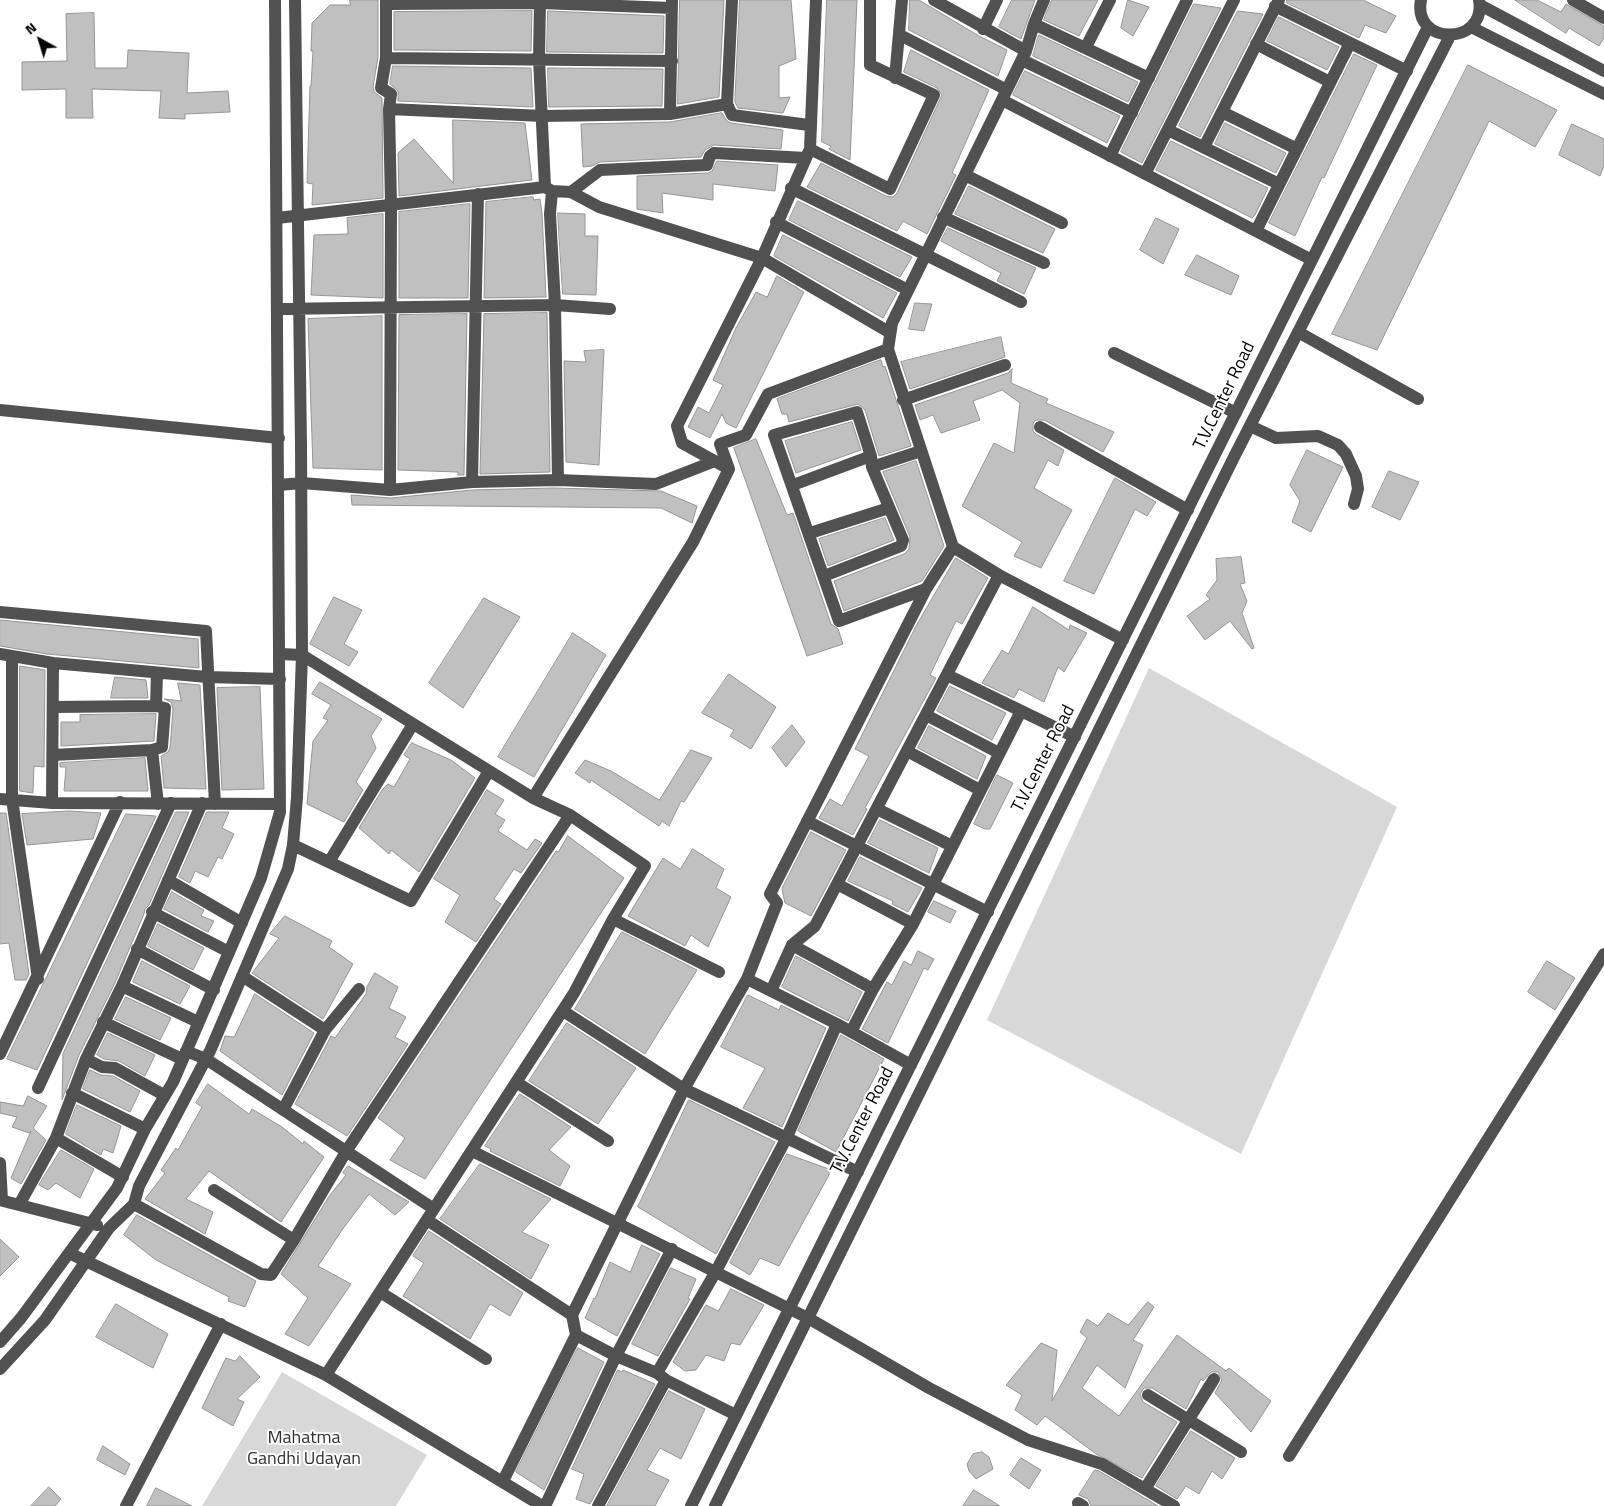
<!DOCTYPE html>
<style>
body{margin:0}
#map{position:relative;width:1604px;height:1506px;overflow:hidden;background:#fff;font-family:"Titillium Web",sans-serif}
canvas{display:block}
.north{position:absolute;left:15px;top:15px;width:50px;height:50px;-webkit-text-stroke:4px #fff;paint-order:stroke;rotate:321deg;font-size:14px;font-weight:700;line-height:20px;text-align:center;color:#000}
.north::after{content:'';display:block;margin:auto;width:18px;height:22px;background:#000;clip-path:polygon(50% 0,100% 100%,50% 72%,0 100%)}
</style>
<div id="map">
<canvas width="1604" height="1506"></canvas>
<div class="north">N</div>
</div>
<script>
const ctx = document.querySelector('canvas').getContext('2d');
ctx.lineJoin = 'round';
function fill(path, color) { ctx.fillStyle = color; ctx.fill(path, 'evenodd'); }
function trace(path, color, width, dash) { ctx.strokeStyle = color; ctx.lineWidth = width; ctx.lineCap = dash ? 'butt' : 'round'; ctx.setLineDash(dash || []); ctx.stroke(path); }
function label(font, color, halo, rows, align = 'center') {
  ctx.font = font + ' "Titillium Web",sans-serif'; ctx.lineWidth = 4; ctx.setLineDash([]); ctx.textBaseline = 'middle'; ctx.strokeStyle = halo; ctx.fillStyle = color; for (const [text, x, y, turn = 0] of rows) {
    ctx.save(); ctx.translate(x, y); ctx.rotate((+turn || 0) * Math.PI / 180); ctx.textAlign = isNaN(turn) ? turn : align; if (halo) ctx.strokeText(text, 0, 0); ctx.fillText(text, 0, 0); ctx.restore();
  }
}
const green = new Path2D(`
 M1149 668 1397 807 1241 1154 987 1020Z
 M282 1372 427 1455 396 1506H202Z`);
const building = new Path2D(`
 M350 0H378V57L373 87 374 92 382 98 383 198 312 205 313 184 307 183 310 86H311L313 51H311L312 23 330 5H350Z
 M680 0H724L719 97 678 104Z
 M740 0H791L796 59 779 66V98L790 97 783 113 738 108 735 102Z
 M827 0H857L850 160 829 149 831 146 822 142Z
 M910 0H919L979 36 1007 50 998 76 909 30Z
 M1012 0H1035L1021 39 999 27Z
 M1052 0H1098L1079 36 1044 20Z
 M1128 0 1149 7 1133 36 1121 28Z
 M1287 0H1363L1396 16 1386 33 1365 25 1359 38 1287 3Z
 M1515 0H1537L1561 12 1566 4 1604 26V38L1599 46 1569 28 1566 33Z
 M1194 4 1221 8 1142 163 1121 152Z
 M532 11 531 51 394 50V12Z
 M548 11 664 16 663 53 547 52Z
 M1238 11 1263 14 1200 137 1179 126Z
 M94 13 95 68H127L128 50 189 53 187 93 228 91 230 112 185 114V119L159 118 161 91 92 89 93 118H66V89L22 90V62L67 61 66 14Z
 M1279 17 1339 47 1327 70 1267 41Z
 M1039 35 1138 82 1128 102 1033 56Z
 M911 50 989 90 952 173 956 175 927 234 903 221 897 231 807 187 821 163 886 196 893 197 897 193 942 95 937 88 904 72Z
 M1354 54 1377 65 1324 178 1322 177 1295 236 1269 223Z
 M1468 65 1557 110 1535 147 1489 121 1377 350 1332 334Z
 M393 66 531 68 533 107 398 101V91L390 84Z
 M548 68 663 69 662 106 549 107Z
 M1025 71 1120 116 1107 143 1013 95Z
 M722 113 727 121 731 123 783 130 781 149 714 145 705 150 701 157 600 162 592 166 583 167 581 124 670 122Z
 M453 120 525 123 532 180 399 196 398 153 414 139 453 183Z
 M1225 123 1286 153 1276 173 1215 144Z
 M1572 124 1604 139V166L1600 176 1559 155Z
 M1171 141 1268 188 1255 215 1252 218 1156 170Z
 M717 161 778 165 775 191 713 184V200L662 193 663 213 637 209V176L708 173 712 171Z
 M969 186 1055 229 1043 253 955 214Z
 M533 197 534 200 540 199 542 213 546 297 484 298 486 202Z
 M798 201 912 257 900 277 789 220Z
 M470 204 468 298H399V212Z
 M558 213 585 214V236H598L596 295 563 294Z
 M383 214V298L311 295 314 235 348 234 347 218Z
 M1156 218 1179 229 1163 264 1140 250Z
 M948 228 1036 268 1024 294 997 281 1001 273 941 241Z
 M783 235 897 293 883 318 774 256Z
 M1197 255 1239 276 1231 295 1185 275Z
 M777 276 804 292 736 428 726 423 722 414 710 438 688 427 698 407 709 413 723 385 713 380 736 328 756 292 767 297Z
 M915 303 932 304 924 331 909 329Z
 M547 313 550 472 480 474 484 314Z
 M467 314 464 475H458V472L398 470 399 315Z
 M382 316V470L313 468 308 319Z
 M1001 337 1005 357 910 389 901 362Z
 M604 350 599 465 566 462 564 361 586 362 584 351Z
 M881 360 883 367 885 366 911 446 879 456 865 410 858 404 789 422 787 414H782L777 399Z
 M1012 369 1011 383 1048 399 1046 403 1114 432 1103 452 1044 420H1036L1033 423V431L1036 434 1064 450 1058 466 1048 460 1034 488 1072 510 1041 568 1014 556 1022 542 962 506 994 443 1014 453 1020 403 1002 390 973 401 980 420 941 433 933 415 920 420 915 405 1008 373Z
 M852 422 861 450 796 473 785 441Z
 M756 439 787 515 793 513 831 624 838 629 843 644 807 656 734 448Z
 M1307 450 1343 467 1311 532 1292 522 1300 501 1290 485Z
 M916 461 944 546 922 581 844 611 834 581 904 554 909 549 910 537 883 472Z
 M1389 471 1419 482 1400 520 1372 507Z
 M1115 478 1156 502 1147 516 1135 509 1094 594 1064 581Z
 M554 488 661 491 697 506 692 523 661 508 352 505 351 495 391 498 472 490Z
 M885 518 894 540 828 566 819 539Z
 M1241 557 1245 583 1240 584 1247 601 1242 613 1254 648 1252 649 1230 621 1205 640 1187 616 1210 599 1206 595 1217 580 1216 559Z
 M956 558 988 578 962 624 956 621 930 675 936 678 865 808 867 809 853 835 819 818 830 799 842 806 869 756 855 749 916 626Z
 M334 597 362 610 344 644 358 652 349 666 310 644Z
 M484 598 520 617 463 708 429 683Z
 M1033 607 1069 630 1070 625 1087 633 1064 672 1058 667 1044 702 1019 689 1014 698 982 683 1002 650 1008 654Z
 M0 620 198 639 199 668 47 654 0 646Z
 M573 633 606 655 534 777 498 757Z
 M20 666 45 670 44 767 34 766 33 793 20 791Z
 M729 674 776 707 751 749 730 736 734 730 702 713Z
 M115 677 146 680 148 698H111Z
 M320 682 382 719 371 736 376 748 356 782 363 790 344 822 307 804 313 741 328 720 323 718 331 705 312 694Z
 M178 683 200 685 206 789 164 788 161 756 168 752 170 748 173 709 171 702 164 699 181 701Z
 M950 686 1006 713 992 740 937 711Z
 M260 687 264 789 222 790 217 688Z
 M156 714 154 741 61 746V722H80V715Z
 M792 725 805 742 786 767 772 748Z
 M929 726 986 756 977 779 918 748Z
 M412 743 451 760 475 778 419 872 391 850 389 854 359 828 382 790 388 784 394 787 410 759 404 755Z
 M691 750 712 758 684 802 681 801 669 826 662 821 659 826 591 780 590 783 575 773 585 760 611 771 659 800Z
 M145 758 148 791H64L66 767H60V763Z
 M997 775 1013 783 990 829H985L974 824Z
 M487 790 504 800 495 814 505 820 498 831 527 850 535 839 542 843 521 873 514 869 494 899 501 904 476 942 445 922 460 895 434 879Z
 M69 811 101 813 93 839 27 845 22 814Z
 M176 812H189L149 905 145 909 144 914 115 983 79 1055 62 1100 63 1054Z
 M207 812H229L222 828 234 834 222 859 218 857 208 877 195 871 190 883 179 877Z
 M0 813H6L29 974 26 980H15L9 943 0 944Z
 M126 814 156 816 37 1070 7 1059Z
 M880 820 938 848 929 873 868 843Z
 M811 832 846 850 811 916 785 903 782 889Z
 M568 836 624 878 425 1179 390 1160 405 1138 378 1118 556 851 558 852Z
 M693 849 724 869 716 888 731 897 708 947 691 935 685 946 628 916 663 858 680 869Z
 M860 857 922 888 908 912 892 904 893 901 848 881Z
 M172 892 204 910 201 916 214 921 208 932 164 909Z
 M934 901 956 911 950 923 928 912Z
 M285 916 332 941 329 947 353 964 323 1019 252 973 279 938 270 934Z
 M158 924 204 948 193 970 148 946Z
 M622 932 697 970 645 1054 575 1009Z
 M918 951 934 959 928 970 924 968 888 1043 862 1029 887 982 892 985 904 961 911 965Z
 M796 956 862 992 848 1021 782 987Z
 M142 961 190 986 180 1004 133 982Z
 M1547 961 1575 978 1555 1010 1528 992Z
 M375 973 398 987 389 1008 406 1017 395 1037 408 1044 347 1136 295 1104 331 1036 335 1038 366 994 367 987Z
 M255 994 314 1033 282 1095 220 1051 225 1036 234 1037Z
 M748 995 779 1010 781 1005 826 1028 782 1127 743 1108 765 1068 721 1047Z
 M126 997 171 1018 160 1040 115 1019Z
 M567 1023 636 1068 598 1124 529 1081Z
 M108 1033 155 1055 145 1076 119 1061 104 1059 97 1055Z
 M841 1035 884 1059 836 1152 798 1131Z
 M90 1070 101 1075 113 1076 140 1091 130 1112 83 1089Z
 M208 1084 249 1114 252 1109 282 1127 303 1144 304 1141 324 1157 281 1222 209 1171 186 1199 213 1212 205 1234 145 1199 165 1173 161 1170 176 1148 178 1150 202 1107 196 1103Z
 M520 1094 571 1127 549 1150 570 1166 560 1186 490 1151 491 1149 485 1146Z
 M28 1096 47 1106 33 1128 46 1140 21 1184 11 1178 31 1131 29 1133 12 1127 17 1117 0 1113V1102L23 1106Z
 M689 1100 775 1142 716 1254 638 1207Z
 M77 1105 121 1126 113 1153 103 1149 101 1155 66 1134Z
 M61 1150 94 1169 80 1198 56 1183 48 1190 39 1185Z
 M787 1154 829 1169V1175L779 1266 760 1258 750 1275 730 1263Z
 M480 1164 551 1199 522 1232 549 1245 531 1279 440 1219Z
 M348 1166 409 1202 395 1215 369 1194 342 1230 318 1266 351 1284 309 1346 285 1334 308 1298 281 1274 330 1195 346 1175 343 1173Z
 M137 1215 256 1281 245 1307 228 1301 229 1297 156 1260 124 1235Z
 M429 1231 523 1293 510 1316 490 1304 470 1339 403 1296 424 1263 413 1256Z
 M0 1239 19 1257 0 1276Z
 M642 1245 660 1254 617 1336 585 1318 594 1298 595 1299 610 1262 630 1272Z
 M671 1268 696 1279 688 1298 690 1299 658 1356 632 1344Z
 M731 1289 764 1305 740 1345 731 1343 724 1361 706 1355 696 1370 685 1371 673 1362 706 1305 718 1311Z
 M1148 1302 1154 1307 1133 1340 1143 1345 1125 1388 1097 1365 1082 1388 1119 1416 1177 1335 1226 1371 1229 1368 1271 1401 1251 1432 1215 1393 1222 1380 1218 1372H1211L1203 1381 1201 1379 1186 1409 1152 1388H1144L1140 1394 1143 1402 1177 1422 1142 1478 1096 1454 1045 1416 1037 1425 1015 1410 1022 1395 1006 1385 1041 1343 1057 1350 1052 1401 1087 1338 1080 1332 1087 1319 1098 1326 1108 1313 1128 1325Z
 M116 1304 168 1334 153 1368 96 1337Z
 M578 1348 604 1362 544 1490 516 1472Z
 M240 1356 260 1377 237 1399 244 1402 233 1426 202 1408 226 1358 235 1361Z
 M618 1370 622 1372 623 1370 655 1384 590 1504 576 1499 584 1474 572 1469Z
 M669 1391 705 1409 681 1459 660 1448 647 1470 669 1480 655 1506H607Z
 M1191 1431 1235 1458 1222 1479 1212 1471 1199 1494 1186 1486 1177 1499 1156 1486Z
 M103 1446 130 1464 125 1475 97 1460Z
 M982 1452 989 1457 993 1469 976 1479 969 1471 967 1464 973 1454Z
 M1021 1458 1041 1470 1029 1489 1010 1475Z
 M1095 1470 1099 1471 1158 1506H1091L1088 1499 1079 1495Z
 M49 1487 61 1499 55 1506H31Z
 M156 1488 192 1506H147Z
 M974 1490 1000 1506H963Z`);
const minor = new Path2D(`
 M386 0V58L381 88 391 94 389 109 391 204 390 490
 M540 0 539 59 545 187
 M732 0 727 104 732 115 809 125
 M934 0 1026 51
 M1044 0 1034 24 1026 51 892 323 888 349 953 547 999 575 1123 640
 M1421 0C1412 46 1487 46 1479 0
 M1573 0 1604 18
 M386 4 540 3 672 8
 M1480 5 1604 71
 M1275 6 1407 71
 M1034 24 1149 78
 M1471 27 1604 94
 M983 29 997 0
 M900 35 1007 90
 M1256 44 1330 82
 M1086 47 1110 0
 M386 58 672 61
 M1022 60 1132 113
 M895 78 902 0
 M1002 100 1312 260
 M389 109 543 116 670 114 727 104
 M1222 112 1297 149
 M670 114 672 0
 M1168 130 1279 184
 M1204 147 1279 0
 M810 149 890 189 934 95 870 65V0
 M1110 156 1187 0
 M1145 174 1234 0
 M965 175 1062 223
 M791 188 1021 302
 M552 191 550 214 555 305 558 480
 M571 192 600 170 707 165 710 156 714 153 806 158
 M943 217 1044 263
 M277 218 545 187 552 191 571 192 599 207 762 258 889 332
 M776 222 908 290
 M1256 231 1350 43
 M277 309 555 305 610 309
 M1298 332 1418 399
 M1114 353 1236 413
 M903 400 1005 365
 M0 410 279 438
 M1250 426 1276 438 1318 436 1338 445 1346 454 1356 476 1358 489 1354 504
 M1040 427 1188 510
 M872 467 921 451
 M729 469 720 444 746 435 768 394 888 349
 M472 482 478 194
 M279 485 302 483 390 490 472 482 558 480 656 484 715 461
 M793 485 871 456
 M810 533 889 508
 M824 576 901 546 903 540 872 467 871 456 857 412 774 435 839 621 926 589
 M0 612 206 631 215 804
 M0 654 53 663 207 677 280 679
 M280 654 302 655 533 798 570 815 645 866 613 919 574 993 326 1375
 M12 656V799L38 979
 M157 673 156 706 165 708 162 747 152 750 158 804
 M947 675 1075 737
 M53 707 156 706
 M926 715 999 753
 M907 751 980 790
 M53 755 152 750
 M533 798 693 542 729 469 682 443 677 426 762 258 810 149 816 0
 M0 799 52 803 280 804
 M52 803 53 663
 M877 809 952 846
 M807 821 988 912
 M293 845 411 901 489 771
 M329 862 413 724
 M168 880 242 923
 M837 884 913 924
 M152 912 229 952
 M613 919 719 972
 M792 945 873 989
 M137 949 214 990
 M242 976 325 1030
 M747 979 837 1024 911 1065
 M122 986 198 1022
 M771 991 792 945 815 926 999 575
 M563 1011 684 1089 858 1172
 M103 1022 182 1059
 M851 1032 873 989 913 924 1021 711
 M186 1051 206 1059 434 1209
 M0 1054 120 802
 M86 1059 102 1067 115 1068 164 1095
 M516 1082 608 1141
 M38 1088 171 803
 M72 1093 145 1129
 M283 1110 325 1030 359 989
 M56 1138 123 1177
 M472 1151 808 1318 929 1388 1028 1440 1102 1464 1174 1506
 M0 1163 2 1200
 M214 1190 294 1240
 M0 1200 97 1225
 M134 1204 261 1274 271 1275 294 1240 347 1150 570 815
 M19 1205 56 1138 86 1059 122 986 202 803
 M427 1220 572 1315
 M69 1253 326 1375 542 1506
 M380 1292 486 1359
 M576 1335 616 1356 657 1373 666 1380 736 1415
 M0 1342 21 1318 117 1188 145 1129 173 1082 261 878 280 812 275 0
 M0 1369 45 1320 109 1228 134 1204 139 1186 210 1051 288 869 293 845 297 797 302 655 301 444 295 0
 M657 1373 715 1273 786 1139 837 1024
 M1148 1395 1241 1452
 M1289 1456 1604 954
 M503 1481 576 1335 572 1315 684 1089 747 979 777 903 770 894 926 589 953 547
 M1145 1489 1214 1379
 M1078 1503 1083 1506
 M126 1506 221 1324
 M545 1506 616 1356 672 1249
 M598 1506 666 1380
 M691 1506 1428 27
 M715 1506 1234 457 1450 36`);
const streetNames = [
 ["T.V.Center Road",1225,396,-64],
 ["T.V.Center Road",1044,759,-63],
 ["T.V.Center Road",863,1121,-63]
];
const parkNames = [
 ["Mahatma",304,1439],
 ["Gandhi Udayan",304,1460]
];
fill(green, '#d8d8d8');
fill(building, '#c0c0c0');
trace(building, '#959595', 1);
trace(minor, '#515151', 12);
label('18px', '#000', '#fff', streetNames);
label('18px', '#2f2f2f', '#fff', parkNames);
</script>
